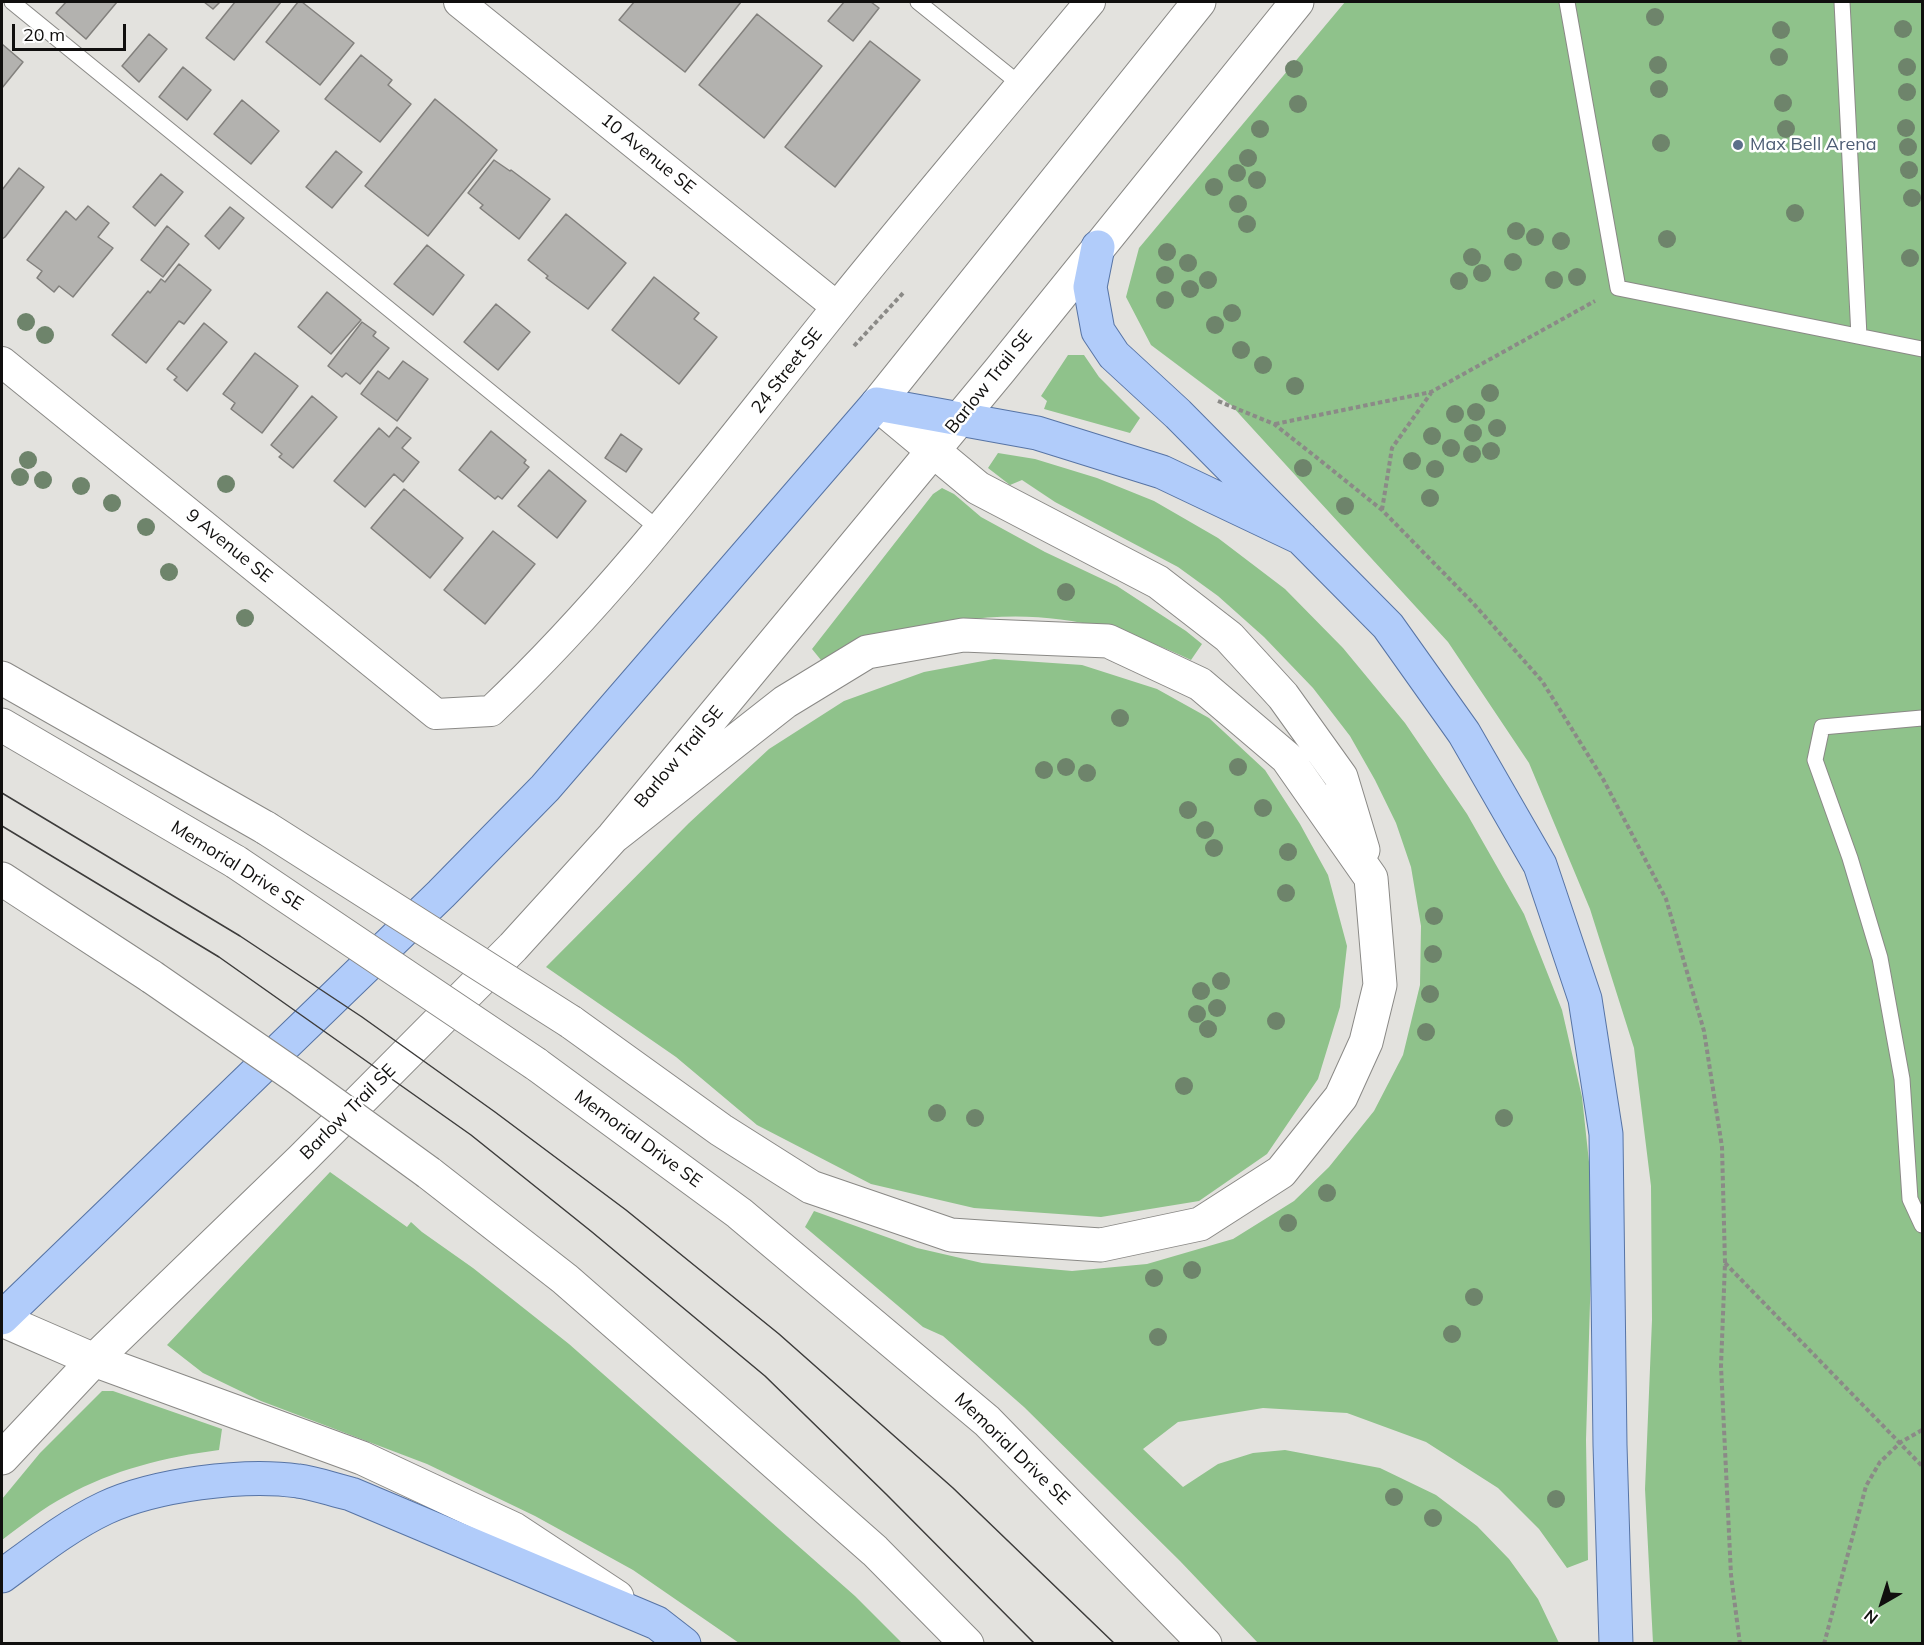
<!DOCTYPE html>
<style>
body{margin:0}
#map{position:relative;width:1924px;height:1645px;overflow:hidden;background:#e3e2de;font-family:Mulish,sans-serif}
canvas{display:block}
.frame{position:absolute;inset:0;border:3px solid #100f0e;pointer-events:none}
.north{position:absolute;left:1852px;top:1573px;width:60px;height:60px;-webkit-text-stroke:4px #fff;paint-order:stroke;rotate:219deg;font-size:16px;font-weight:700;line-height:24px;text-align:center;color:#100f0e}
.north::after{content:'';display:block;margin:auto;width:21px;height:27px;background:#100f0e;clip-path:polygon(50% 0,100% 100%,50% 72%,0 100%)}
.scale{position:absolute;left:12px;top:24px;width:114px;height:27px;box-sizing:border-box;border:3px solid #100f0e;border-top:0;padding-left:8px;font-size:18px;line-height:21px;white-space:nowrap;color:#100f0e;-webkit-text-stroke:4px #fff;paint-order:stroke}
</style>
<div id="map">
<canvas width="1924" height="1645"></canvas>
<div class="frame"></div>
<div class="north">N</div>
<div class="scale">20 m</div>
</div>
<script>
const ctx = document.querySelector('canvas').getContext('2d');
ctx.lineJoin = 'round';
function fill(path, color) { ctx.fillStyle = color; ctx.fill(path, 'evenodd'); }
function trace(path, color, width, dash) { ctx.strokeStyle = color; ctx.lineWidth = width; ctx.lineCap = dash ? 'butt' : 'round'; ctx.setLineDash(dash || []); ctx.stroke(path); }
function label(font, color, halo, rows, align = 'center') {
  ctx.font = font + ' Mulish,sans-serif'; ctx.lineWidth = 5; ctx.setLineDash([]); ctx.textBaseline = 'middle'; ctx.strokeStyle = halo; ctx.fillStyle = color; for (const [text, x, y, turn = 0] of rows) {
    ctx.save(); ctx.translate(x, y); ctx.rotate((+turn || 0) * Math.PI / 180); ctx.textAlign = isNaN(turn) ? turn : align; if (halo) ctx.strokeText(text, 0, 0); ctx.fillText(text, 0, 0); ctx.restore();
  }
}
const green = new Path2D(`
 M1345 2H1922V1643H1653L1645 1489 1652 1320 1651 1186 1634 1048 1590 909 1529 763 1448 642 1231 405 1151 345 1126 297 1139 248Z
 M1068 355H1084L1099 377 1140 418 1130 433 1044 409 1047 401 1041 396Z
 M998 453 1035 459 1097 478 1154 501 1218 538 1285 589 1343 648 1405 723 1467 814 1524 914 1562 1010 1582 1097 1593 1199 1586 1440 1588 1560 1567 1568 1539 1529 1498 1488 1426 1442 1347 1413 1263 1408 1178 1422 1143 1449 1183 1487 1218 1464 1253 1453 1285 1450 1380 1468 1436 1495 1477 1526 1509 1559 1538 1599 1559 1643H1258L1180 1561 1024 1407 943 1336 923 1327 805 1227 814 1211 917 1248 982 1263 1072 1271 1147 1264 1233 1239 1294 1201 1329 1167 1374 1111 1403 1055 1420 985 1421 926 1411 867 1396 823 1375 780 1350 736 1313 688 1264 637 1218 596 1178 567 1055 502 1022 480 1010 485 988 468Z
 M942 488 954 494 981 517 1045 552 1117 586 1186 631 1202 644 1191 660C1116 624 1042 608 959 621 948 622 935 623 923 626 890 637 858 652 825 665L812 649 933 494Z
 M994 659 1082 665 1157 689 1209 718 1265 770 1300 824 1328 875 1347 946 1340 1007 1318 1079 1267 1154 1199 1201 1101 1217 974 1208 871 1184 757 1125 676 1057 546 967 689 823 769 749 844 701 924 672Z
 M330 1172 407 1227 411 1222 422 1232 473 1268 569 1344 855 1596 902 1643H739L633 1570 535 1516 427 1464 261 1401 203 1373 167 1345Z
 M102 1391H113L222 1429 219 1450C165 1457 113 1470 66 1496 43 1508 22 1525 2 1540V1499L40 1453Z`);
const building = new Path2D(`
 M66 2H117L86 39 56 13Z
 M204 2H220L213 9Z
 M235 2H281L234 60 206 38Z
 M298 2H302L354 43 320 85 266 42Z
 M634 2H741L685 72 619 20Z
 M844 2H871L879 8 853 41 828 21Z
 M757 14 822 66 764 138 699 85Z
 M149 34 167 49 139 82 122 66Z
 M870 41 920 80 835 187 785 147Z
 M2 44 23 62 2 88Z
 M361 55 392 80 388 85 411 104 380 142 325 99Z
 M183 67 211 90 187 120 159 97Z
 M435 99 497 150 428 236 365 186Z
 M242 100 279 131 251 164 214 134Z
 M336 151 362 172 332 208 306 187Z
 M494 160 510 171 511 170 550 199 519 239 480 208 483 205 468 193Z
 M19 168 44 187 5 237 2 239V190Z
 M161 174 183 192 155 226 133 207Z
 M88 206 109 223 98 237 113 248 73 297 59 286 54 292 37 278 42 271 27 260 66 211 76 220Z
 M230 207 244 218 219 249 205 236Z
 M566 214 626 263 588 309 546 278 548 276 528 260Z
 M167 226 189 244 163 277 141 260Z
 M427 245 464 275 433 315 394 284Z
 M179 264 211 290 184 324 179 321 146 363 112 335 148 291 150 293 161 279 165 282Z
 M654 277 699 313 694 319 717 337 679 384 612 330Z
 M327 292 361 320 331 354 298 327Z
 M496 304 530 332 498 370 464 342Z
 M362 322 376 332 373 336 389 348 360 384 346 373 342 377 328 366Z
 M204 323 227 342 187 391 174 380 177 377 167 369Z
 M255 353 298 386 262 433 231 409 235 403 223 394Z
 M403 361 428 379 397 421 361 394 378 371 389 379Z
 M312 396 337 417 293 468 279 457 282 454 271 445Z
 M397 427 411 438 402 448 419 462 403 482 394 474 365 507 334 481 379 428 389 437Z
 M491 431 526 460 524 463 529 467 502 499 498 496 495 499 459 470Z
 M621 434 642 449 626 472 605 458Z
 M549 470 586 501 557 538 518 506Z
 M404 489 463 538 430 578 371 528Z
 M493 531 535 564 485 624 444 590Z`);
const path = new Path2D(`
 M854 346 905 291
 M1218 401 1274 424 1316 457 1382 510 1473 603 1542 681 1603 779 1666 899 1704 1031 1722 1147 1725 1263 1721 1366 1731 1575 1740 1644
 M1275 424 1431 392 1595 301
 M1382 510 1392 448 1431 393
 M1725 1263 1922 1466
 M1824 1644 1866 1486 1880 1462 1901 1442 1922 1430`);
const lane = new Path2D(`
 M12 2 660 530
 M918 2 1021 85
 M1567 2 1618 288 1922 349
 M1842 2 1859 336
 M1922 718 1822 727 1815 760 1850 858 1880 958 1902 1079 1910 1199 1922 1225`);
const street = new Path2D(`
 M459 2 837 307
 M2 362 436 714 491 711C620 589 726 445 837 307 920 204 1006 103 1090 2`);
const secondary = new Path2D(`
 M1199 2 877 404 978 488 1158 582 1229 637 1283 696 1341 777 1363 850
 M2 678 266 828
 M2 725 236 862
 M2 879 152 977
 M571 1022 721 1130 811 1187 951 1235 1101 1245 1200 1224 1281 1172 1341 1097 1366 1042 1380 985 1371 878 1287 758 1200 684 1108 641 963 635 867 652 785 702 613 837
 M536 1064 739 1213 987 1421 1205 1644
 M429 1173 565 1279 706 1402 875 1551 967 1644
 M2 1320 94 1360 362 1458 514 1529 617 1597
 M2 1458 94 1360 302 1159 513 947 613 837 1000 370 1297 2`);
const primary = new Path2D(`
 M1098 247 1090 287 1098 331 1114 355 1178 414 1388 626 1464 733 1540 865 1585 999 1606 1134 1610 1445 1616 1644
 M2 1318 441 894 545 788 877 404 1037 433 1162 472 1301 538
 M2 1576C35 1552 67 1526 105 1508 154 1485 244 1473 298 1481 315 1483 333 1490 351 1494L657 1623 684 1644`);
const tram = new Path2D(`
 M2 793 240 936 362 1017 495 1112 626 1210 779 1334 953 1488 1115 1644
 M2 826 219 957 471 1135 592 1232 765 1376 887 1495 1035 1644`);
const secondaryBridge = new Path2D(`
 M266 828 571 1022
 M236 862 536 1064
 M152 977 298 1078 429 1173`);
const trees = [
 [1655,17],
 [1903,29],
 [1781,30],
 [1779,57],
 [1658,65],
 [1907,67],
 [1294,69],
 [1659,89],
 [1907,92],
 [1783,103],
 [1298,104],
 [1906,128],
 [1260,129],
 [1786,129],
 [1661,143],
 [1908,147],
 [1248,158],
 [1909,170],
 [1237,173],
 [1257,180],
 [1214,187],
 [1912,198],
 [1238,204],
 [1795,213],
 [1247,224],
 [1516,231],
 [1535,237],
 [1667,239],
 [1561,241],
 [1167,252],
 [1472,257],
 [1910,258],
 [1513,262],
 [1188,263],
 [1482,273],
 [1165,275],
 [1577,277],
 [1208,280],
 [1554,280],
 [1459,281],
 [1190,289],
 [1165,300],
 [1232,313],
 [26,322],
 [1215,325],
 [45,335],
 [1241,350],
 [1263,365],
 [1295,386],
 [1490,393],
 [1476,412],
 [1455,414],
 [1497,428],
 [1473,433],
 [1432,436],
 [1451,448],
 [1491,451],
 [1472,454],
 [28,460],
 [1412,461],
 [1303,468],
 [1435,469],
 [20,477],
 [43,480],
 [226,484],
 [81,486],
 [1430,498],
 [112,503],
 [1345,506],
 [146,527],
 [169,572],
 [1066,592],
 [245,618],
 [1120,718],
 [1066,767],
 [1238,767],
 [1044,770],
 [1087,773],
 [1263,808],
 [1188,810],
 [1205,830],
 [1214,848],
 [1288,852],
 [1286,893],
 [1434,916],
 [1433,954],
 [1221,981],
 [1201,991],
 [1430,994],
 [1217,1008],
 [1197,1014],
 [1276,1021],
 [1208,1029],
 [1426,1032],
 [1184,1086],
 [937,1113],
 [975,1118],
 [1504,1118],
 [1327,1193],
 [1288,1223],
 [1192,1270],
 [1154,1278],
 [1474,1297],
 [1452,1334],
 [1158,1337],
 [1394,1497],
 [1556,1499],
 [1433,1518]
];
const markers = [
 [1738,145,6,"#5c6f8a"]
];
const serviceNames = [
 ["Max Bell Arena",1750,145]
];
const streetNames = [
 ["10 Avenue SE",648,154,39],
 ["24 Street SE",787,371,-52],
 ["Barlow Trail SE",989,382,-51],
 ["9 Avenue SE",229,546,39],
 ["Barlow Trail SE",679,757,-50],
 ["Memorial Drive SE",237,866,32],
 ["Barlow Trail SE",348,1112,-45],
 ["Memorial Drive SE",638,1139,36],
 ["Memorial Drive SE",1012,1449,44]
];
fill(green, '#8fc28b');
fill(building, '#b3b2af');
trace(building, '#82807d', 1.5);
trace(lane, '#8a8986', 17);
trace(street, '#8a8986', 32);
trace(secondary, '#8a8986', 35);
trace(primary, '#5774a5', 35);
trace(path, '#8b8a87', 4, [4.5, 3]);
trace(lane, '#fff', 15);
trace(street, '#fff', 30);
trace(secondary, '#fff', 33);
trace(primary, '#b1ccfa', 33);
trace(tram, '#3d3c3b', 1.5);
trace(secondaryBridge, '#8a8986', 35, []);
trace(secondaryBridge, '#fff', 33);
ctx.fillStyle = '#6e846b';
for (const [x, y] of trees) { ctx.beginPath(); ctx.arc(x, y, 9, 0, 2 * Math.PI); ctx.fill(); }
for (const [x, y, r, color] of markers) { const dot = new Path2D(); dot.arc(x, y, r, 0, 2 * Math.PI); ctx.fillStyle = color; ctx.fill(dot); trace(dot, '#fff', 2); }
label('18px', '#4e5e75', '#fff', serviceNames, 'left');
label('18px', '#100f0e', '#fff', streetNames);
</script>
